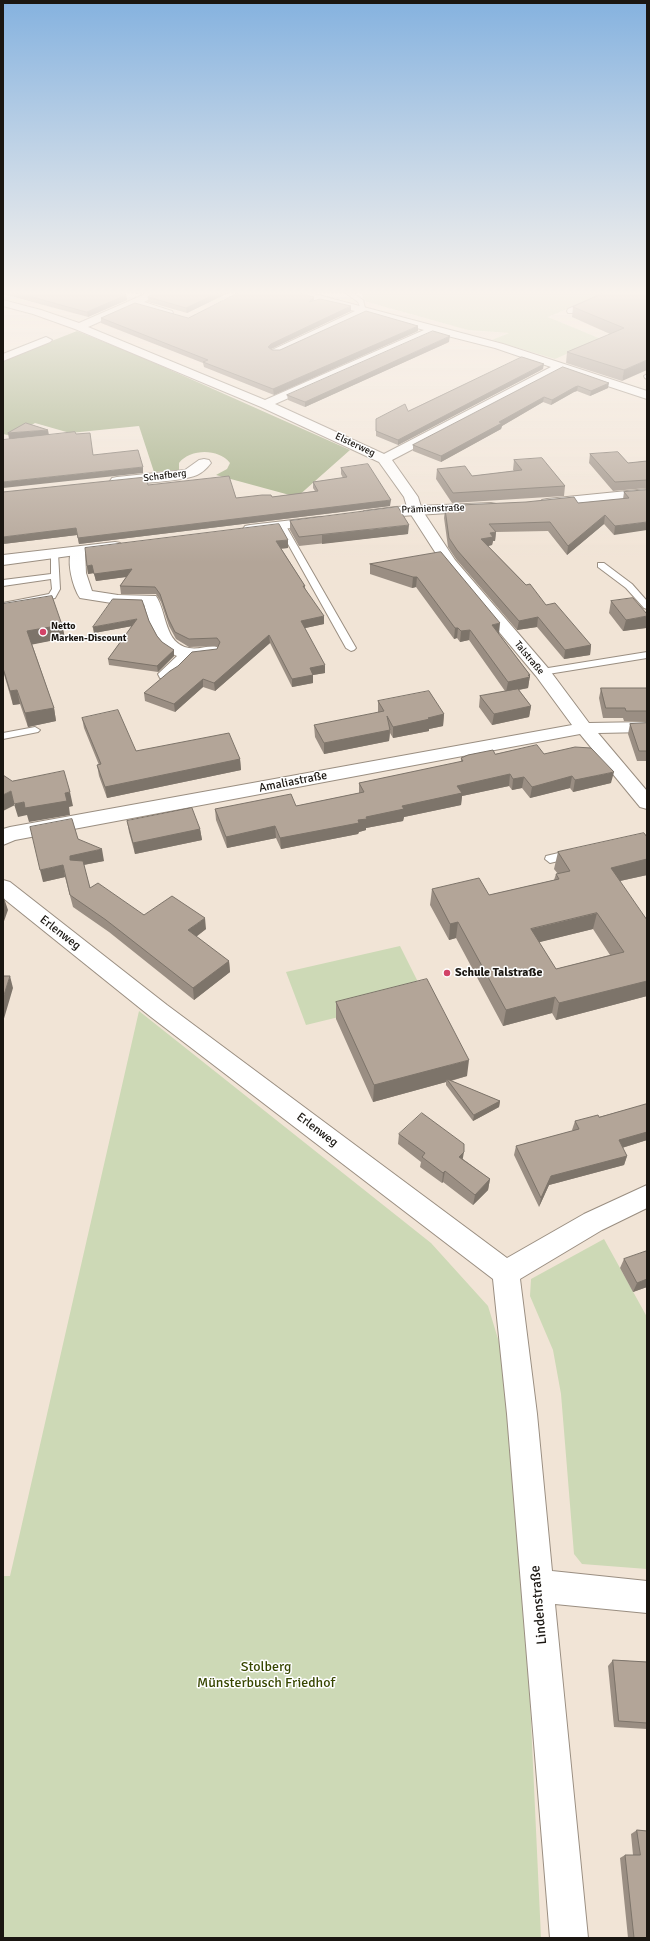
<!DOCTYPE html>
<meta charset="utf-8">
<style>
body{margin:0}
#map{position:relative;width:650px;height:1941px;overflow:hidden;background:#f1e4d6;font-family:Signika,sans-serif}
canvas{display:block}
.frame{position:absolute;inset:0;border:4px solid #1a1611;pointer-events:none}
</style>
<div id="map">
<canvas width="650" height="1941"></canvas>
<div class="frame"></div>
</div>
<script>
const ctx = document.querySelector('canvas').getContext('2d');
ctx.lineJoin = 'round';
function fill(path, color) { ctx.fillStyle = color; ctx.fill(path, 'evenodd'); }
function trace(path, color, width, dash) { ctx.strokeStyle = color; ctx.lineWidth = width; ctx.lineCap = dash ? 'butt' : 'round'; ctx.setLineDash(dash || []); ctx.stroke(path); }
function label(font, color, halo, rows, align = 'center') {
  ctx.font = font + ' Signika,sans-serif'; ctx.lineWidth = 3; ctx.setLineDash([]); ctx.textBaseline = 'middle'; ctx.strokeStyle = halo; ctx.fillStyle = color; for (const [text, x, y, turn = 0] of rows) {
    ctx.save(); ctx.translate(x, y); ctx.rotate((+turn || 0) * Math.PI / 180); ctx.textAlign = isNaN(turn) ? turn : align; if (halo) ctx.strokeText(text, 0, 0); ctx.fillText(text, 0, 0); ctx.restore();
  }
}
const green = new Path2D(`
 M362 291H593L602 294 548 317 601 339 555 359 492 340 509 333 468 330 364 301Z
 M400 946 425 996 306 1025 286 972Z
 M139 1011 431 1243 488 1306 516 1398 541 1938H3V1576H10L19 1537Z
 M604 1239 647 1317V1569L582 1564 574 1554 561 1394 553 1350 530 1296 531 1279Z`);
const forest = new Path2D(`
 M77 331 139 356 350 450 297 497 216 475 227 469 230 463C218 448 190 449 179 463V470L154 472 139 426 70 433 35 423 12 436 3 434V360Z`);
const service = new Path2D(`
 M343 291H350L363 300 366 312H362L358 302Z
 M647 374V379L645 378 644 376Z
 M279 524 286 526 356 648 354 650 351 651 346 648 278 526Z
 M51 551H54L58 553 60 589 55 598 3 609V603L49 594 52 589 51 579 3 586V580L51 574Z
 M598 563H604L632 584 647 601V609L644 608 626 588 598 567Z
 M647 652V658L542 675 537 672 542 669Z
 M35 727 40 730 38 732 3 739V733Z
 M571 850 575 851 576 854 575 857 550 863 545 859 546 856Z`);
const minor = new Path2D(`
 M152 291H166L144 302 172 311 173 313 172 315 168 316 135 306 88 327 265 400 424 330 366 314 280 354H272L270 352 272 350 355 311 286 293 285 291H303L503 344 647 391V399L562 371 392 460 418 497 422 510 455 560 548 668 589 723 647 722V732L598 733 647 791V809L640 807 580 734 15 840 3 845V829L10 827 572 725 536 676 444 566 408 510 404 497 379 462 261 407 75 329 33 314 3 306V300L41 310 79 323ZM436 333 495 348 551 367 384 454 275 404Z
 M609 291H623L576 313H568L567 311 568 309Z
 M46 337 52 340 50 342 3 361V354Z
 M204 459 209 460 211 463C208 467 202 473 197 475 181 482 136 483 117 485L112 484 110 481 112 478 117 477 185 470 199 460Z
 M78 547 83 548 85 551 86 573 92 591 118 595 156 596C167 612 164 644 189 648 199 650 207 645 217 647L219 651 217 655 192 658C184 669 174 681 160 678L158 674 177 656C156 647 149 624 144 604H118L80 598C73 588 65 559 73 548Z
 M3 880 10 882 167 1005 507 1258 584 1214 647 1185V1208L602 1230 520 1279 537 1414 552 1571 647 1581V1613L555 1604 588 1938H550L507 1414 493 1279 151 1017 3 898Z`);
const tertiary = new Path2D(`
 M647 489V497L547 507 542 506 540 503 542 500 547 499Z
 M491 503 496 504 498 507 496 510 369 518 364 517 362 514 364 511 395 507Z
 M319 517 324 518 326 521 324 524 250 533 245 532 243 529 245 526 250 525Z
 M115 542 120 543 122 546 120 549 3 565V555Z`);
const wall = new Path2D(`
 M3 291H111L126 295 127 300 88 317 3 294Z
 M125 291H148L140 294Z
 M159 291H232L187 313 148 302V297Z
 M647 291 622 381 566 363 567 352 610 334 572 317 573 307Z
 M314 297V300L351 311 271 349 272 350H280L418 331 274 395 204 367 203 363 101 323V318H188Z
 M449 342 305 407 288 400 287 395Z
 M563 367 608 388 590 396 577 391 574 392 551 405 543 402 502 426 501 429 441 462 413 451V445Z
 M543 369 398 445 376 436V419L408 411Z
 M590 454 628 463 647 461V488L613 491 589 463Z
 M514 460 565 486 564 496 452 503 436 479 437 469 472 476 514 471 513 470Z
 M341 468 390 506 79 544 77 535 3 544 148 485 236 498 272 497 315 491 313 488V482L343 478 341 474Z
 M647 490 614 535 604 524 567 555 548 531 496 532 495 541H493L492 545 488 546 546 605 591 645 590 655 564 659 537 627 517 630 456 559 448 547 444 518 445 509H460V505L578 503 623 499 624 492Z
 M290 521 408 534 299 546 290 530Z
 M281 548 305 586V588L324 624 305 628 325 673 313 675V683L292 687 270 643 215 691 203 687 175 712 145 701 144 693 217 649 218 646H217L189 647 176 639 169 626 161 602 156 594H121L120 586 126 577 96 581 94 573 88 574 87 566 288 548Z
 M441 552 499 634 530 675 528 688 519 690 531 706 529 717 492 725 479 707 480 696 505 691 469 640 460 642 457 638 454 639 416 587 412 588 370 574V564Z
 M611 601 646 628 623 631 609 613Z
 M3 604 62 625 65 638 32 644 54 708 56 721 28 727 20 704 13 705 3 671Z
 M149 621 157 636 174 656 158 672 109 665 108 659 132 626 94 633 93 627Z
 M601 688H647V721H624L623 718H603L599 698Z
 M378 701 444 714 443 726 429 729V731L393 738 390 733 389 741 324 754 315 737 314 725 378 713Z
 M82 718 136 751 240 759 241 770 107 798 99 776 97 765H99L84 728Z
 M647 723V761H637L628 734 630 724Z
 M495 754H544L611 783 573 792 570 788 530 798 522 788 512 790 509 786 462 796 461 805 404 817 403 821 366 828V830L359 832 358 834 281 849 276 838 227 848 216 820 215 809 296 806 359 793V783L461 762V758Z
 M127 821 200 829 202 840 135 854 129 832Z
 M647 837V875L620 881 647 996 556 1020 552 1013 503 1026 456 938 449 940 430 905 432 889 489 895 554 880 556 874H558L554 869 558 852ZM593 929 610 955 556 969 539 942Z
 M78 839 104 861 84 865 90 888 144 915 206 929 196 937 229 961 230 972 194 1000 109 932 73 907 65 877 43 882Z
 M336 1002 467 1076 451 1081 500 1101 499 1107 473 1121 446 1085V1082L373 1102 336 1019Z
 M647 1104V1140L622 1148 627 1156 624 1165 549 1185 539 1207 514 1155 516 1146 573 1131 572 1130 575 1121 599 1117Z
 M399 1134 463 1159 490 1179 488 1190 473 1205 443 1182 442 1183 420 1167 421 1162 398 1144Z
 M647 1251V1287L633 1292 620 1268 624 1259Z
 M613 1660 647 1662V1729L614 1727 608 1666Z
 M637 1830 647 1831V1938H628L620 1858 625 1855H633L631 1834Z`);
const shadedWall = new Path2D(`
 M140 291H148L140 294Z
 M222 291H232L187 313 186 308Z
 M126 295 127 300 88 317 87 312Z
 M314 297V302H309Z
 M351 306V311L271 349 268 352V347L271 344Z
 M418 326V331L274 395 273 389Z
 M450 336 449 342 305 407V402Z
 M647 360V370L622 381 624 370Z
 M544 364 543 369 398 445V440Z
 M609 383 608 388 590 396 591 391Z
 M578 386 577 391 574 392 551 405 552 400 575 387Z
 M544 397 543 402 502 426 501 429 441 462V456L499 422Z
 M48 430 49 435 9 439 8 433Z
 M143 467V473L3 488V482Z
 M391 500 390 506 79 544 78 538Z
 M605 515 604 524 567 555 568 546Z
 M647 522V530L614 535 615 526Z
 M409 525 408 534 322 544V535Z
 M76 528 77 535 3 544V537Z
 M496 532 495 541H493L492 545 480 548 481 539 490 533Z
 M288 540V548L277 549 276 541Z
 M92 565 94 573 88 574 87 566Z
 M132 569 133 576 96 581 94 574Z
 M413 577H417L416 587 412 588Z
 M324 616V624L301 629V621Z
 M647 616V622L646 628 623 631 626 620Z
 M538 617 537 627 517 630 519 621Z
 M137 619 138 625 94 633 93 627Z
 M500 623 499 634 492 625Z
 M62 625 65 638 30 645 27 631Z
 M455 628H458L457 638 454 639Z
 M470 630 469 640 460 642 461 631Z
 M269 635 270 643 215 691 214 683Z
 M591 645 590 655 564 659 565 650Z
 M174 650V656L158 672 157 666Z
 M325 665V673L313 675V683L292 687V679L310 668Z
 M530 675 528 688 506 692 508 682Z
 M203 679V687L175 712 174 704Z
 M17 690 20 704 13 705 10 691Z
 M531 706 529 717 492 725 494 714Z
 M54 708 56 721 28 727 25 713Z
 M444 714 443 726 429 729V731L393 738V727L428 718Z
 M390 730 389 741 324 754V743Z
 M240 759 241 770 107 798 105 787Z
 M614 772 611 783 573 792 575 780Z
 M510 774 509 786 462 796 461 805 404 817 403 821 366 828V830L359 832 358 834 281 849 280 838 366 817 402 806 457 786Z
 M572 776 570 788 530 798 532 787Z
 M524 777 522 788 512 790 513 779Z
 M11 791 15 805 3 811V795Z
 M70 792 73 806 69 807 70 815 29 822 27 815 18 817 14 804Z
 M275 826 276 838 227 848 226 837Z
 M200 829 202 840 135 854 133 843Z
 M102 849 104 861 72 867 70 860V856Z
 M647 859V875L606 884 611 868Z
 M63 865 65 877 43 882 40 870Z
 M4 898 8 910 3 924V902Z
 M597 913 593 929 528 945 531 929Z
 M205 918 206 929 189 942 188 930Z
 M458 922 456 938 449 940 450 924Z
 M229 961 230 972 194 1000 193 988Z
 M10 976 13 988 3 1022V998Z
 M647 981V996L556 1020 559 1003Z
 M555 997 552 1013 503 1026 506 1010Z
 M469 1060 467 1076 449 1081 447 1079 446 1082 373 1102 374 1085Z
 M500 1101 499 1107 473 1121 474 1115Z
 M647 1132V1140L615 1150 619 1140Z
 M464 1152 462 1163 459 1157Z
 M627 1156 624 1165 549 1185 539 1207 541 1198 551 1176Z
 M445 1171 443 1182 442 1183 443 1173Z
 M490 1179 488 1190 473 1205 475 1195Z
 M647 1279V1287L633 1292 637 1283Z`);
const building = new Path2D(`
 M11 291H111L126 295 87 312Z
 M159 291H222L186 308 148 297Z
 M242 291H292L314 297 309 302 320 299 351 306 271 344 268 347 272 350H280L366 311 418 326 273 389 203 362 208 360 101 318 135 303 188 318Z
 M609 291H647V360L624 370 567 352 624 328 573 307Z
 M433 331 450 336 305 402 287 395Z
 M522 357 544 364 398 440 376 431V419L405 404 408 411Z
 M563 367 609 383 591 391 578 386 575 387 552 400 544 397 499 422 502 423 441 456 413 445Z
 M26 423 48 430 8 433Z
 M75 432 76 434 90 433 93 455 138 450 143 467 3 482V440Z
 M618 452 628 463 647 461V480L615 482 590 454Z
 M542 458 565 486 453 493 437 469 465 466 472 476 522 470 514 460Z
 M368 464 391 500 78 538 76 528 3 537V492L146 477 148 485 229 476 236 498 262 495H271L272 497 318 491 313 482 347 477 341 468Z
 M647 490V522L615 526 605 515 568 546 550 522 489 524 496 532 490 533 493 537 481 539 526 585 530 584 546 605 555 603 591 645 565 650 538 617 519 621 457 550 449 538 445 509H463L460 505 526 502 574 497 578 503 629 498 624 492Z
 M398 507 409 525 299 537 290 521Z
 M279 524 288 540 276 541 305 586H303L324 616 301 621 325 665 310 668 313 675 292 679 269 635 214 683 203 679 174 704 144 693 170 671 178 666 192 652 217 649 220 642 217 638 189 639 175 632 168 618 160 594 155 587 120 586 132 569 94 574 92 565 87 566 85 548Z
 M441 552 500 623 492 625 530 675H528L530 677 508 682 470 630 461 631 458 628H455L417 577H413L370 564Z
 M52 596 62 625 27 631 54 708 25 713 17 690 10 691 3 668V604Z
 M633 598 647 614V616L626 620 611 601Z
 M113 599 142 600 149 621 157 636 162 642 174 650 157 666 108 659 137 619 93 627Z
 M601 688H647V711H626L625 708H606Z
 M518 689 531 706 494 714 480 696Z
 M429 691 444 714 428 718 430 719 393 727 387 716 390 730 324 743 314 725 384 711 378 701Z
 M118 710 136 751 229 733 240 759 105 787 97 765 101 764 82 718Z
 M647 723V751H639L630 724Z
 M537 745 544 754 575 747 591 748 614 772 575 780 572 776 532 787 524 777 513 779 510 774 457 786 462 793 402 806 404 809 366 817 367 819 358 820 359 823 280 838 275 826 226 837 215 809 291 794 296 806 364 792 359 783 463 761 461 758 468 755 493 750 495 754Z
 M64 771 70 792 65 793 67 801 25 808 24 802 14 804 11 791 3 795V775L12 781Z
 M192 808 200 829 133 843 127 821Z
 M72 819 78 839 102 849 70 856V860L83 861 90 888 98 883 144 915 172 896 205 918 188 930 229 961 193 988 106 920 70 895 63 865 40 870 30 827Z
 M644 833 647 837V859L611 868 647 920V981L559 1003 555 997 506 1010 458 922 450 924 432 889 479 878 489 895 559 879 556 874 570 871 558 852ZM597 913 624 952 556 969 531 929Z
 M3 976H10L3 998Z
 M427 979 469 1060 374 1085 336 1002Z
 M447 1079 500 1101 474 1115Z
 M647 1104V1132L619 1140 627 1156 551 1176 541 1198 516 1146 579 1129 575 1121 598 1115 599 1117Z
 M422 1113 464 1144V1152L459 1157 490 1179 475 1195 445 1171 443 1173 422 1157 425 1153 399 1134Z
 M647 1251V1279L637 1283 624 1259Z
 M613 1660 647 1662V1723L619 1721Z
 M637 1830 647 1831V1938H634L625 1855H640Z`);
const markers = [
 [43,632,4,"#d24368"],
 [447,973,4,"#d24368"]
];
const farStreetnames = [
 ["Elsterweg",355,445,25],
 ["Schafberg",165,476,-7],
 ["Prämienstraße",433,509,-2],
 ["Talstraße",529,658,50]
];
const farPoinames = [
 ["Netto",51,626],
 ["Marken-Discount",51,638]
];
const streetNames = [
 ["Amaliastraße",293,782,-11],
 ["Erlenweg",60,933,38],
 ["Erlenweg",317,1130,37]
];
const poiNames = [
 ["Schule Talstraße",455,973]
];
const nearStreetnames = [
 ["Lindenstraße",539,1605,-95]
];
const nearParknames = [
 ["Stolberg",266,1667],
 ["Münsterbusch Friedhof",266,1683]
];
fill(green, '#cdd9b6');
fill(forest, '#9fac82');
trace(service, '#9a8e81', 2);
trace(minor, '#9a8e81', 2);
trace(tertiary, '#9a8e81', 2);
fill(service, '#fff');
fill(minor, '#fff');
fill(tertiary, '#fff');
fill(wall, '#9a8e83');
fill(shadedWall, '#7d746a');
fill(building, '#b3a598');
trace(building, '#7d746a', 1);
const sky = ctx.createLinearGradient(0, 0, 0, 563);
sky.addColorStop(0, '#85b2df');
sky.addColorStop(0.52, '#f9f3ed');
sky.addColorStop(1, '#f9f3ed00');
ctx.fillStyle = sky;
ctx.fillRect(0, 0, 650, 563);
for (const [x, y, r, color] of markers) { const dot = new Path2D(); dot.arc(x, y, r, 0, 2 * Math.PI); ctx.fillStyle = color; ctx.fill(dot); trace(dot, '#fff', 1.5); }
label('10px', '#1a1611', '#fff', farStreetnames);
label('bold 10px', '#1a1611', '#fff', farPoinames, 'left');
label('12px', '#1a1611', '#fff', streetNames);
label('bold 12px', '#1a1611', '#fff', poiNames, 'left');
label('14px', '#1a1611', '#fff', nearStreetnames);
label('14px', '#374600', '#fff', nearParknames);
</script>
